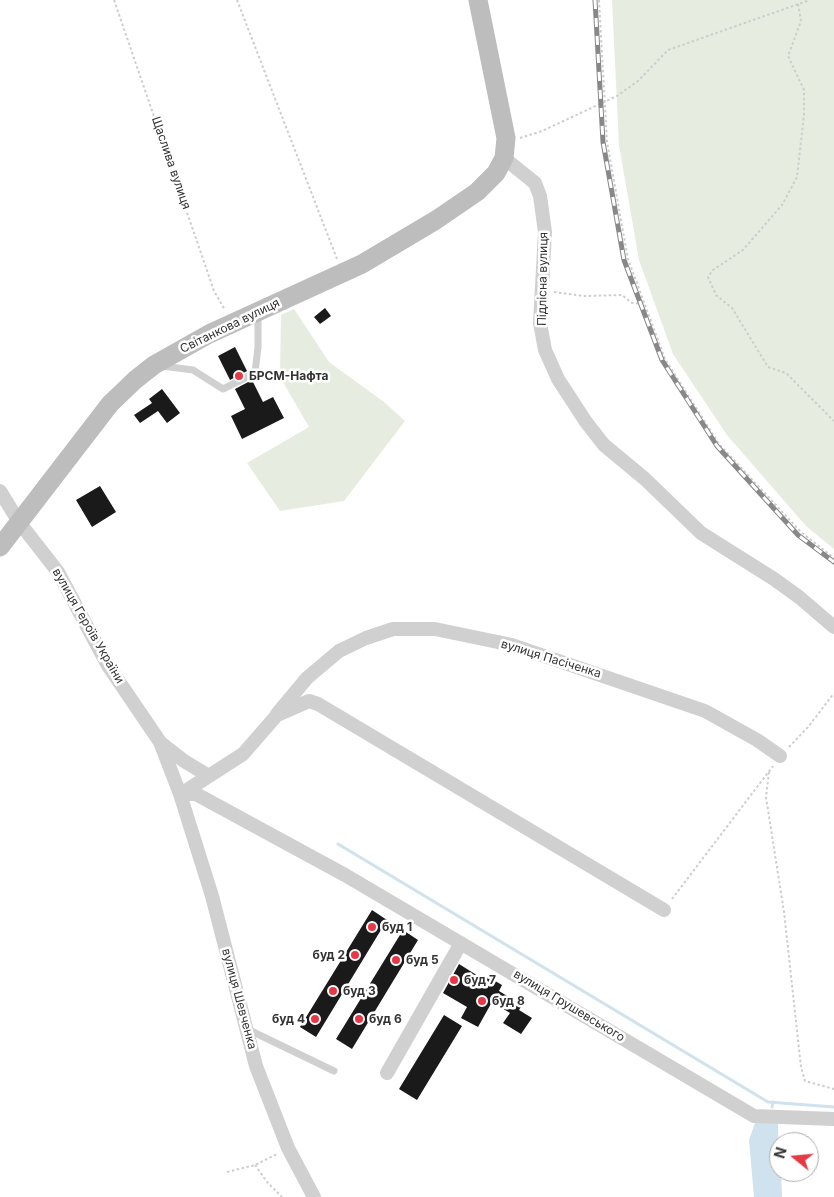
<!DOCTYPE html>
<meta charset="utf-8">
<style>
body{margin:0}
#map{position:relative;width:834px;height:1197px;overflow:hidden;background:#fff;font-family:Inter,sans-serif}
canvas{display:block}
.north{position:absolute;left:769px;top:1132px;width:50px;height:50px;box-sizing:border-box;background:#fff;border:1px solid #adadad;border-radius:50%;rotate:287deg;font-size:14px;font-weight:700;line-height:20px;text-align:center;color:#333}
.north::after{content:'';display:block;margin:auto;width:18px;height:22px;background:#e63946;clip-path:polygon(50% 0,100% 100%,50% 72%,0 100%)}
</style>
<div id="map">
<canvas width="834" height="1197"></canvas>
<div class="north">N</div>
</div>
<script>
const ctx = document.querySelector('canvas').getContext('2d');
ctx.lineJoin = 'round';
function fill(path, color) { ctx.fillStyle = color; ctx.fill(path, 'evenodd'); }
function trace(path, color, width, dash) { ctx.strokeStyle = color; ctx.lineWidth = width; ctx.lineCap = dash ? 'butt' : 'round'; ctx.setLineDash(dash || []); ctx.stroke(path); }
function label(font, color, halo, rows, align = 'center') {
  ctx.font = font + ' Inter,sans-serif'; ctx.lineWidth = 5; ctx.setLineDash([]); ctx.textBaseline = 'middle'; ctx.strokeStyle = halo; ctx.fillStyle = color; for (const [text, x, y, turn = 0] of rows) {
    ctx.save(); ctx.translate(x, y); ctx.rotate((+turn || 0) * Math.PI / 180); ctx.textAlign = isNaN(turn) ? turn : align; if (halo) ctx.strokeText(text, 0, 0); ctx.fillText(text, 0, 0); ctx.restore();
  }
}
const green = new Path2D(`
 M612 0H834V549L806 526 727 435 673 354 639 260 619 145Z
 M294 309 329 362 384 402 405 421 344 501 280 511 247 463 309 427 280 377 281 315Z`);
const water = new Path2D(`
 M756 1120 778 1122 779 1172H781L782 1197H754L749 1140Z`);
const stream = new Path2D(`
 M338 844 768 1102 834 1107
 M772 1107 773 1102`);
const building = new Path2D(`
 M325 308 331 316 320 324 314 317Z
 M235 347 247 371 230 380 218 356Z
 M252 380 263 402 273 397 284 418 242 439 231 416 245 409 235 389Z
 M162 389 180 413 167 423 158 411 140 423 134 415 152 403 149 399Z
 M100 486 116 512 92 527 76 500Z
 M372 910 387 920 316 1037 300 1027Z
 M403 930 418 940 352 1049 336 1039Z
 M459 964 483 979 485 975 502 985 499 991 522 1005 519 1010 532 1018 521 1034 503 1023 510 1013 492 1002 478 1027 461 1018 467 1007 443 993Z
 M444 1015 462 1026 417 1100 399 1089Z`);
const path = new Path2D(`
 M114 0 214 291 225 310
 M237 0 337 259
 M599 0 607 142 628 259 665 359 719 444 801 532 834 558
 M798 4 801 21 788 56 804 90V115L797 177 782 205 743 250 713 270 708 277 716 295 732 308 768 367 786 373 834 421
 M520 138 542 131 617 96 638 81 668 50 810 0
 M554 292 584 296 622 295 632 303 644 304
 M789 747 809 726 834 693
 M769 772 766 797 784 912 801 1067 805 1081 834 1089
 M672 899 773 766
 M255 1165 267 1182 282 1197
 M227 1172 255 1165 277 1154`);
const service = new Path2D(`
 M162 366 193 370 223 389 255 373 258 347V314
 M247 1029 334 1071`);
const minor = new Path2D(`
 M504 158 535 183 540 196 545 232 540 323 545 350 558 379 586 422 604 445 645 479 701 533 774 579 799 597 834 627
 M0 491 19 522 58 572 107 664 160 742 180 794 212 896 256 1066 288 1148 314 1197
 M277 714 307 678 339 651 366 638 393 629H435L512 645 705 711 757 740 780 756
 M161 743 184 761 209 776
 M180 794H196L345 875 754 1116 834 1119
 M181 794 243 754 277 715 309 701 318 704 664 910
 M387 1073 461 943`);
const secondary = new Path2D(`
 M0 547 110 404 135 380 154 365 209 334 362 264 436 220 477 192 496 173 504 158 506 138 478 0`);
const rail = new Path2D(`
 M595 0 603 142 624 260 662 360 717 446 798 535 834 562`);
const markers = [
 [239,376,5,"#e63946"],
 [372,927,5,"#e63946"],
 [355,955,5,"#e63946"],
 [396,960,5,"#e63946"],
 [454,980,5,"#e63946"],
 [333,991,5,"#e63946"],
 [482,1001,5,"#e63946"],
 [315,1019,5,"#e63946"],
 [359,1019,5,"#e63946"]
];
const streetNames = [
 ["Щаслива вулиця",171,163,71],
 ["Підлісна вулиця",543,279,-89],
 ["Світанкова вулиця",230,326,-26],
 ["вулиця Героїв України",88,626,60],
 ["вулиця Пасіченка",551,659,17],
 ["вулиця Шевченка",239,999,75],
 ["вулиця Грушевського",569,1006,31]
];
const poiNames = [
 ["БРСМ-Нафта",249,376],
 ["буд 1",382,927],
 ["буд 2",345,955,"right"],
 ["буд 5",406,960],
 ["буд 7",464,980],
 ["буд 3",343,991],
 ["буд 8",492,1001],
 ["буд 4",305,1019,"right"],
 ["буд 6",369,1019]
];
fill(green, '#e6ecdf');
fill(water, '#cfe2ee');
trace(stream, '#cfe2ee', 3);
fill(building, '#1a1a1a');
trace(path, '#cdcdcd', 2, [2.5, 2.5]);
trace(service, '#d0d0d0', 7);
trace(minor, '#d0d0d0', 14);
trace(secondary, '#bdbdbd', 19);
trace(rail, '#888', 5);
trace(rail, '#fff', 3, [9]);
for (const [x, y, r, color] of markers) { const dot = new Path2D(); dot.arc(x, y, r, 0, 2 * Math.PI); ctx.fillStyle = color; ctx.fill(dot); trace(dot, '#fff', 2); }
label('12px', '#333', '#fff', streetNames);
label('bold 12px', '#333', '#fff', poiNames, 'left');
</script>
